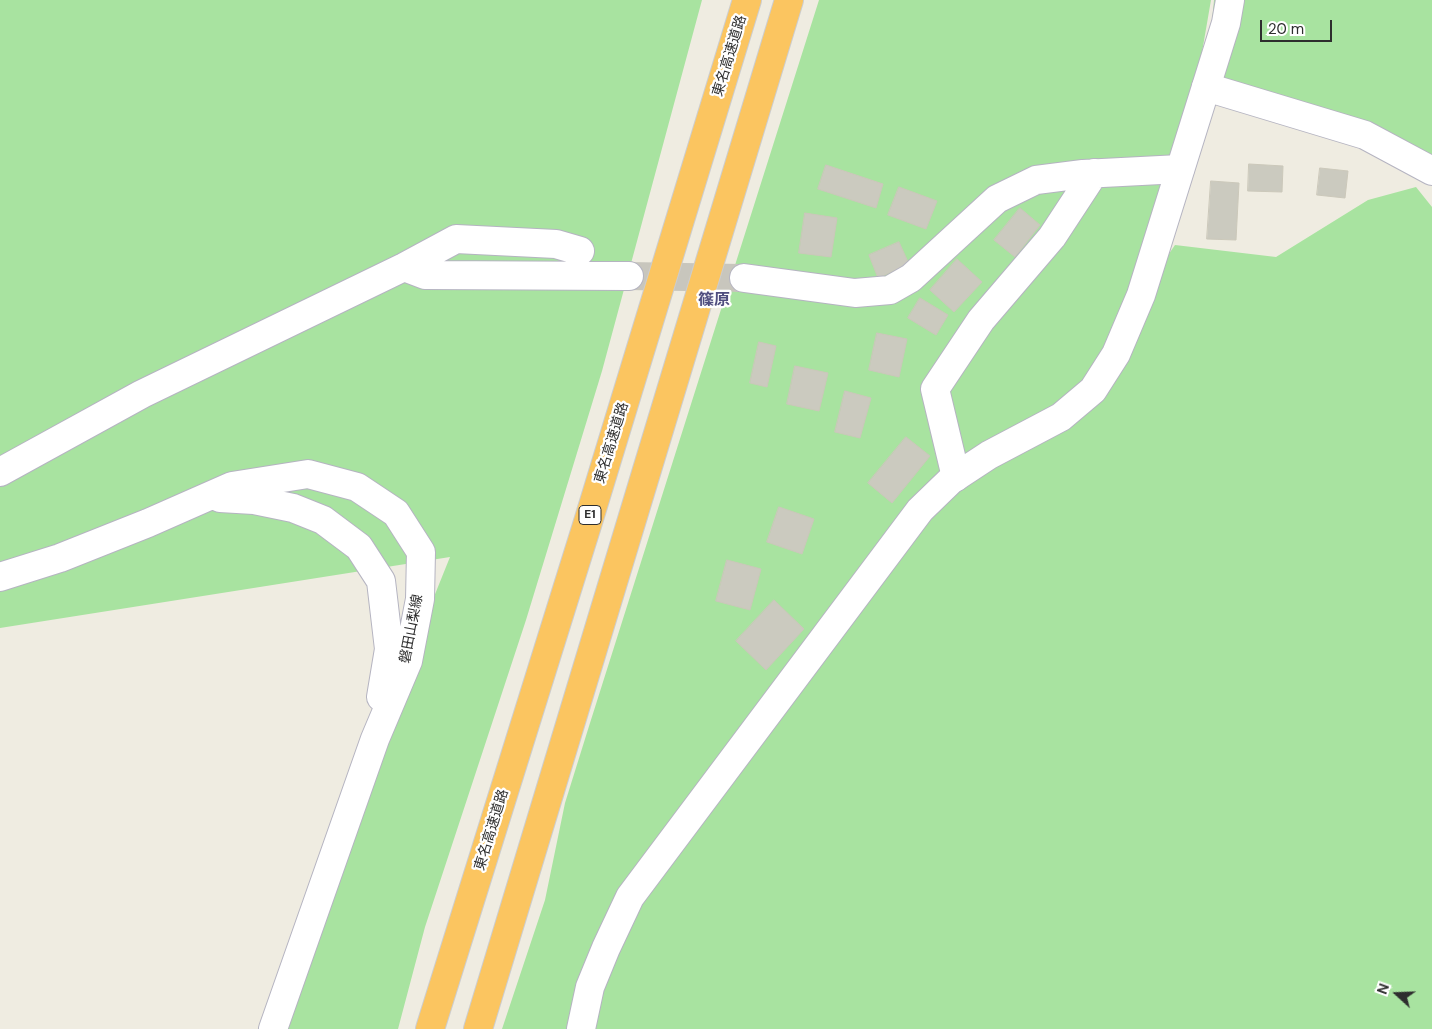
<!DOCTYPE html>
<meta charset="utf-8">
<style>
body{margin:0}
#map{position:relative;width:1432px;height:1029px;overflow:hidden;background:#efece1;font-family:"DM Sans",sans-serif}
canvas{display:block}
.north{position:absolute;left:1372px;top:969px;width:50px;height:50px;-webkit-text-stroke:4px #fff;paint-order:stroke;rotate:290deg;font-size:14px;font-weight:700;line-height:20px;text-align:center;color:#2e2e2e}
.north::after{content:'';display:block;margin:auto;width:18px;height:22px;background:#2e2e2e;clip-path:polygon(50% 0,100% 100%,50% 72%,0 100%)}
.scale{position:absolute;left:1260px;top:20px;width:72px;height:22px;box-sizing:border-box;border:2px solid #2e2e2e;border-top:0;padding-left:6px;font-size:15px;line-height:18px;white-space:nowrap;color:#2e2e2e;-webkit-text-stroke:4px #fff;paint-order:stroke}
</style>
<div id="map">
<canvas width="1432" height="1029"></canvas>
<div class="north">N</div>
<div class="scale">20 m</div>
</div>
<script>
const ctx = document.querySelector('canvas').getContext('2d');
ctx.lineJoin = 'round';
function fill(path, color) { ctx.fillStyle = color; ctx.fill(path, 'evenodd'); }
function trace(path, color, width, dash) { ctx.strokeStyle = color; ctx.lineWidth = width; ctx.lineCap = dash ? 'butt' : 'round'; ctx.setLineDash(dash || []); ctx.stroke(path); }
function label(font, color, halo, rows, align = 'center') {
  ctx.font = font + ' "DM Sans","Noto Sans JP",sans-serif'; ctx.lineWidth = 4.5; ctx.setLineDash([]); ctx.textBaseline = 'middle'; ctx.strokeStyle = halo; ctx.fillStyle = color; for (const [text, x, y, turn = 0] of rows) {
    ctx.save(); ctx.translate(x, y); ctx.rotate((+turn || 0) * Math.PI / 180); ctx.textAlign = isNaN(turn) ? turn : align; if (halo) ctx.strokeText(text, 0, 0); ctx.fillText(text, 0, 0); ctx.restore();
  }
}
const green = new Path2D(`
 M0 0H702L602 371 526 620 425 927 398 1029H260L450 557 0 628Z
 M819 0H1211L1185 151 1142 293 1175 245 1276 257 1368 200 1416 187 1432 207V1029H502L545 900 565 803 590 723Z
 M1214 0H1432V172L1206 87Z`);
const building = new Path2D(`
 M1249 164 1283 166 1282 192 1248 191Z
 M826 165 883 184 876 208 818 189Z
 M1320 168 1348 171 1345 198 1317 195Z
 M1211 181 1239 183 1236 240 1207 239Z
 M899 187 937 201 926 229 888 215Z
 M1020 208 1040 225 1015 257 994 240Z
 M805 213 837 218 831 257 799 253Z
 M899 242 909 264 878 278 869 255Z
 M957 259 982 282 954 312 930 290Z
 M920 298 948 315 936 335 908 318Z
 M877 333 907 339 899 377 869 370Z
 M759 342 776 346 767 387 750 383Z
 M795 366 828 373 819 411 787 404Z
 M845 391 871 398 860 438 835 432Z
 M906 437 930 456 892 503 868 483Z
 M779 507 814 519 802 554 767 542Z
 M727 560 761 569 750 610 716 601Z
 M774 600 804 629 766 670 736 641Z`);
const minorTunnel = new Path2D(`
 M629 276 744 278`);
const minor = new Path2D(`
 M1206 87 1365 135 1432 171
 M404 267 425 275 629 276
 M744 278 855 293 890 290 911 278 997 199 1036 180 1083 174 1180 169
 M0 472 142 394 404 267 456 239 556 244 580 251
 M956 477 935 389 981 320 1052 237 1094 173`);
const tertiary = new Path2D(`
 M581 1029 590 987 606 948 630 897 920 510 951 480 989 455 1061 417 1093 390 1116 354 1141 295 1226 23 1230 0`);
const secondary = new Path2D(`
 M220 498 254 500 293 508 323 520 359 547 381 581 389 649 381 697
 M0 577 60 558 148 523 232 486 308 474 357 487 396 513 421 552 420 599 408 661 375 739 273 1029`);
const motorway = new Path2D(`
 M430 1029 588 522 747 0
 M478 1029 789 0`);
const shields = [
 [590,515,22]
];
const shieldNames = [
 ["E1",590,515]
];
const streetNames = [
 ["東名高速道路",730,56,-73],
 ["東名高速道路",612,443,-73],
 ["磐田山梨線",412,629,-79],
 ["東名高速道路",492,830,-73]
];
const quarterNames = [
 ["篠原",714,301]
];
fill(green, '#a8e3a0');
fill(building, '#cbcabf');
trace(building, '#cbc8ba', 1);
trace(minorTunnel, '#c8c6bd', 28, [28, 14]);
trace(minor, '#b5b4c1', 30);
trace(tertiary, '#b5b4c1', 30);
trace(secondary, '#b5b4c1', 30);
trace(motorway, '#cdcdcd', 30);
trace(minor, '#fff', 28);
trace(tertiary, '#fff', 28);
trace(secondary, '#fff', 28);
trace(motorway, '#fbc560', 28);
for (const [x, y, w] of shields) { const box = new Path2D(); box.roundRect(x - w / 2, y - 9.5, w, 19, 4); ctx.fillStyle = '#fff'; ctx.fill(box); trace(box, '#2e2e2e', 1); }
label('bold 12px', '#2e2e2e', null, shieldNames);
label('14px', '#2e2e2e', '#fff', streetNames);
label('bold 16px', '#504e7f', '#fff', quarterNames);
</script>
